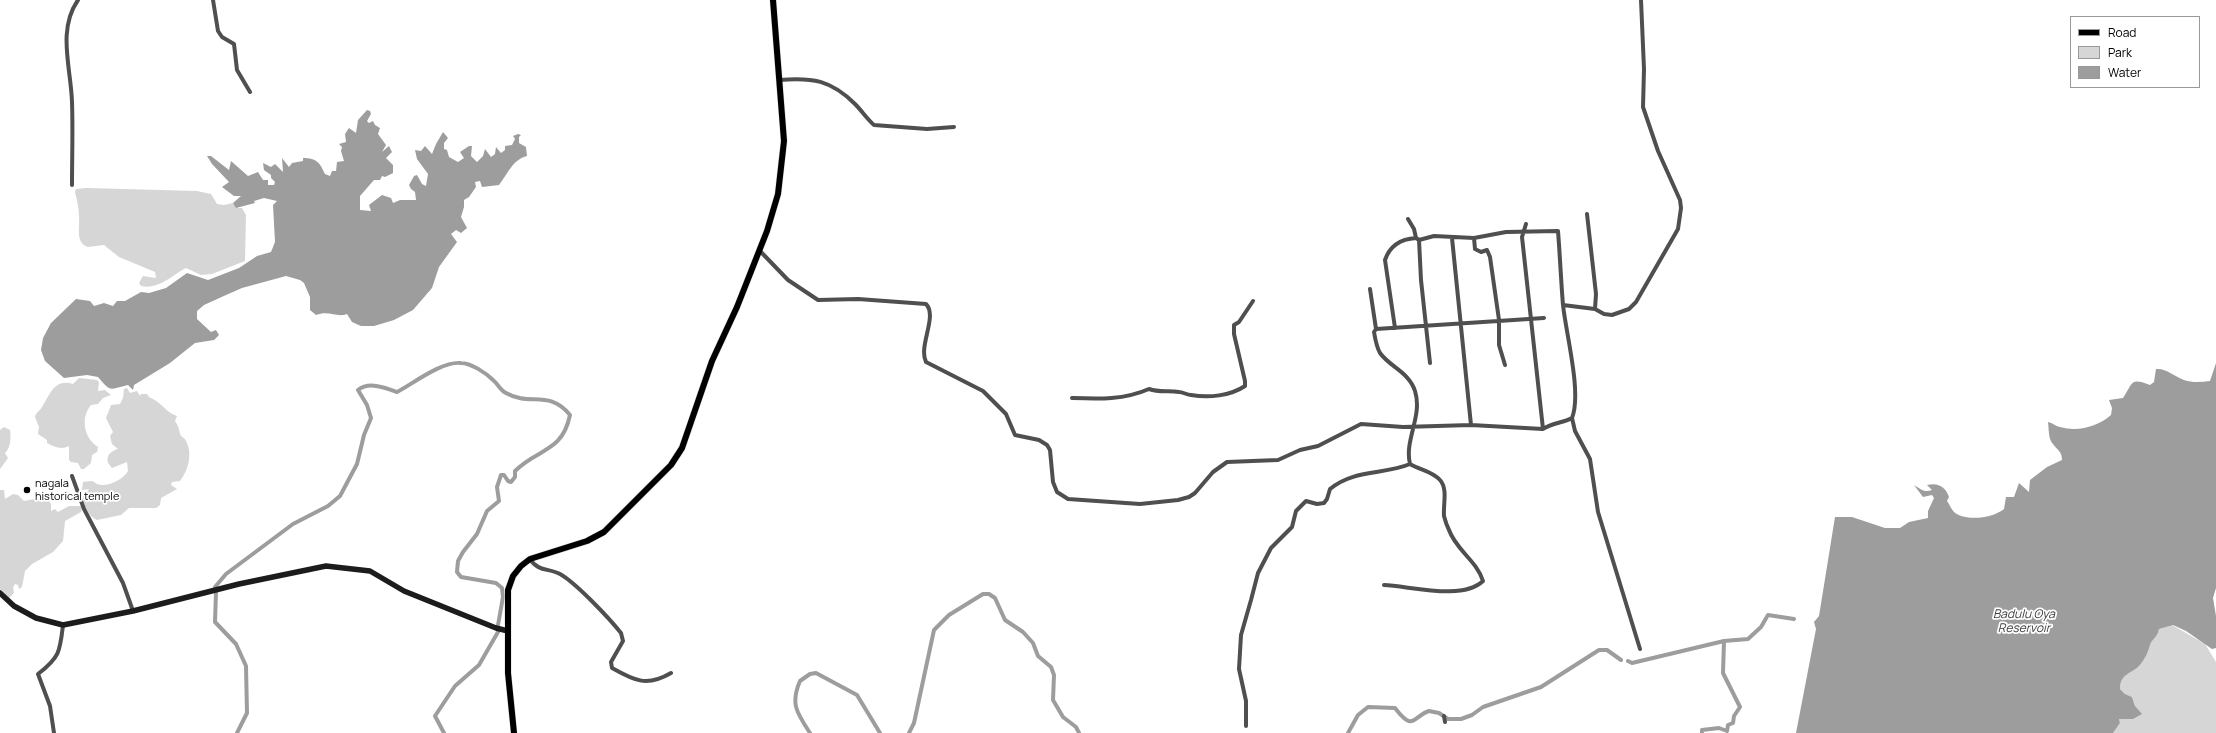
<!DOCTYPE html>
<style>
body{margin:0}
#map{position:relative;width:2216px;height:733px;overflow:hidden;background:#fff;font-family:Manrope,sans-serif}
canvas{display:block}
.legend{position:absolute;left:2070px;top:16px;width:130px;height:72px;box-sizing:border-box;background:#fff;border:1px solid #999;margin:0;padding:5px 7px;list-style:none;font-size:12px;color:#000}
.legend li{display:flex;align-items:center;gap:8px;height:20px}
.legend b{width:20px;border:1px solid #999}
</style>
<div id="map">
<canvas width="2216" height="733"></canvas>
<ul class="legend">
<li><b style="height:5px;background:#000"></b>Road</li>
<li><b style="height:11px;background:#d6d6d6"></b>Park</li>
<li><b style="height:11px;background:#9d9d9d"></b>Water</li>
</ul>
</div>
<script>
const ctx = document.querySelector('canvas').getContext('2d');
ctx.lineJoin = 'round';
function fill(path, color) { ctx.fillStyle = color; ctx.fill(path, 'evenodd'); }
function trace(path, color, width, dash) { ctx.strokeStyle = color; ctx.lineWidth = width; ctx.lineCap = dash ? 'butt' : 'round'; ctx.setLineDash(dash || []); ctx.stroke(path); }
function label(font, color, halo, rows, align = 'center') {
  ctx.font = font + ' Manrope,sans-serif'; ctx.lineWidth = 3.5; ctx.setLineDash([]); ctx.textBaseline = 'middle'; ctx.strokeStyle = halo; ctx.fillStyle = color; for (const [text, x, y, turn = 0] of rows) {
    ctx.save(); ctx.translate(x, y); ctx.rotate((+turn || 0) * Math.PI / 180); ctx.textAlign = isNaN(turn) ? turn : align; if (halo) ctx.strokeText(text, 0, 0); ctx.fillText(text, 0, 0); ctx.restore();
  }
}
const green = new Path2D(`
 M86 188 197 191 211 194 217 204 224 205 233 203 238 208H242L246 215 245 261 212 274 201 275 186 268C172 275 159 290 141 286L139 283 143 276 156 278 155 272 119 257 104 245 88 247C75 243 80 227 79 217 79 209 77 200 75 192L76 189Z
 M79 378 97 380 99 382 98 391 105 390 111 395 103 398 98 404 91 405C80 418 84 438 98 447L97 452 92 455 91 463 84 469H81L78 463 71 462 69 460V446C61 450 55 447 47 443V440L38 434 39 427 35 417C36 412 40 411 42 407 50 394 55 378 73 384Z
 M127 388 130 393 137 391 140 396 141 394H147L149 397C162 402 166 413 177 416L175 421C178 425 179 429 180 434 181 437 185 438 186 441 193 454 188 471 180 481L172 482 171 485 177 489 161 498 160 505 156 508C147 508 137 508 129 508L121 515 97 520C89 517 83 505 83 496L89 489 82 490 83 482 91 481C94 481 95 483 97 484 106 488 123 480 128 471L127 462 112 468 108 463C106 455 111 451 118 449L112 444 110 436 113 432 106 418 111 405 120 404 123 398 124 389Z
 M4 427 10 430C11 437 11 448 5 453L8 458 0 469V430Z
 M0 490H4L5 499 13 494 18 495 24 501 46 497 51 504V511L55 509 58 512 69 506H81L82 508 81 512 65 521 63 541 53 552 32 564 25 571 22 587 19 589 18 585 15 584 13 587 14 593 9 598 0 589Z
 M2172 625 2205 644 2216 662V733H2113L2120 723 2119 719H2133L2137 716 2138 710 2135 706 2132 697 2125 694 2120 689C2120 673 2131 674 2140 665 2145 659 2147 652 2150 645 2152 639 2158 637 2159 629Z`);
const water = new Path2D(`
 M367 110 370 111 371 114 367 121 369 123 373 121 375 125 380 128 378 134 386 145 382 152 389 146 392 152 386 158 393 165V173L385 177 382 176 380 180H374L360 196V210L371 211 369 205 382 195 391 198 393 203 400 200H416L415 192 411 189 409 185 414 176 417 175 422 184 426 186 428 174 417 159 415 150 421 151 425 146 432 154 436 144 443 132 448 138 444 143V149L447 150 449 157 458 162 464 158 460 152 469 146H472L471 156 477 162 483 156 485 149 491 157 495 154 496 147 501 153 505 150V146L512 145 515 139 513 136 518 134 521 135 519 137V143L526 147 527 156C513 159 507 175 499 185L482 187 480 181 475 182 476 187 469 197 464 200V207L461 217 467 228 461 233 456 230 451 234 457 242 439 267 432 288 413 310 394 320 374 326H361L352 322 347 314C337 318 329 310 316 315L310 310V297L304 283 300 280 286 276 242 288 226 295 204 305 197 311V319L211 332 216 330 219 335 214 340 195 343 170 363 134 385 133 390 128 385C108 390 111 392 98 377L87 375 64 378 45 361 41 350 43 338 51 323 76 299 90 301 94 306 104 303 113 306 117 301H125L141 292 149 293 166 288 187 273 208 280 239 268 257 256 271 252 275 242 273 205 277 201 264 198 254 201 255 203 236 208 233 203 241 196H234L222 187 229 182 212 164 207 156H211L229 170 231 161 248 176 258 172 263 180H268V185H274L275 182 271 178V175L264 170 263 163 271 167 275 164 283 172 282 158 289 167 292 163 303 161V158C317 158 320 163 325 174L330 176 332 171H336L337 162 344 161 341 151 342 147 339 144 346 142 345 134 349 128 356 133 358 120Z
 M2216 363V588L2213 598 2216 616V648L2212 649 2186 631 2173 625 2159 629C2158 637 2152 639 2150 645 2148 652 2145 659 2140 665 2132 674 2120 673 2120 689L2125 694 2132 697 2135 706 2142 714 2133 719H2119L2120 723 2113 733H1796L1816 629 1814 622 1819 616 1835 517H1852L1885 528H1900L1909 522 1928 518V511L1934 498 1932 495 1923 497 1914 485C1921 489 1924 493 1932 490L1927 485C1938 482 1946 487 1949 497L1947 501C1950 505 1951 509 1954 512 1966 522 1993 518 2004 509L2006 497H2014L2019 483 2029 492 2030 480 2047 467 2062 460C2062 451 2057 450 2053 444 2048 439 2049 429 2048 422 2053 423 2055 426 2060 427 2078 432 2097 427 2111 415L2112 408 2109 400 2123 398C2133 383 2130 377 2150 385L2154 382 2156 369C2166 368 2174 376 2184 380 2193 383 2201 382 2210 381Z`);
const canal = new Path2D(`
 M215 587 226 574 293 524 328 506 340 496 357 464 364 435 371 418 367 405 358 390C369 381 386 388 397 392 414 383 442 361 461 363 471 363 486 373 493 380 498 384 500 390 506 393 530 407 549 389 570 415 562 453 538 448 515 471V477L511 482 508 481 504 475H501L497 487 499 501 487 511 477 534 463 552 458 561 457 572 461 577 496 583 502 588 503 597 498 625
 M216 592 215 622 236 644 246 666 247 713 237 733
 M1628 661 1632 663 1724 641 1748 639 1761 627 1768 615 1794 619
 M444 733 435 716 455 686 479 665 498 632
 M810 733C797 713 790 704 800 681L810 674 816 673 857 695 880 733
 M909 733 914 723 934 630 949 615 983 594H989L995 598 1005 620 1023 632 1033 643 1038 656 1051 667 1054 675 1053 700 1063 717 1076 727 1079 733
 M1348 733 1358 715 1368 707 1395 708C1414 733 1413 716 1429 711L1439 713 1448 719H1461L1472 715 1483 707 1541 687 1599 650H1607L1621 660
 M1702 733V730L1719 728 1727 731 1728 725 1733 723 1734 716 1740 707 1723 673 1724 641`);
const street = new Path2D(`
 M213 0 218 31 222 37 234 44 237 70 250 92
 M779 80C812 77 831 80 855 104 862 111 867 119 874 125L927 129 954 127
 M72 185C72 158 73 130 72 102 71 68 57 30 78 0
 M1587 214 1596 294 1595 309
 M1408 219 1414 229 1416 238 1419 240 1421 280 1430 363
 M1526 224 1522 237 1543 429
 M1452 238 1471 425
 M1474 238 1475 249 1481 252 1487 250 1490 257 1499 320V345L1505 365
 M760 251 788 280 818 300 858 299 926 304C938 316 918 346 926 362L983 391 1006 414 1015 435 1039 440 1047 445 1050 450 1053 482 1057 492 1068 499 1140 504 1178 500 1189 497 1195 493 1213 472 1227 462 1278 460 1300 450 1318 446 1361 424 1403 427 1471 425 1543 429C1551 423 1563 423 1572 418 1582 393 1566 334 1563 305 1561 281 1560 256 1558 231L1506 232 1474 238 1434 236 1419 240
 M1370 289 1376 329 1374 332C1375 338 1377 348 1380 353 1390 367 1409 372 1415 391 1423 416 1404 440 1410 464 1420 470 1432 471 1440 480 1448 489 1443 504 1444 516 1445 520 1447 526 1449 530 1456 550 1477 561 1483 581 1462 601 1410 586 1384 585
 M1563 305 1595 309 1604 314 1612 315 1629 309 1636 302 1678 229 1681 208 1680 200 1658 151 1643 107 1644 69 1641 0
 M1395 328 1385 260C1390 245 1401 239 1416 238
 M1376 329 1544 318
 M1072 398C1099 399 1124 400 1149 389 1160 393 1168 390 1179 392 1183 392 1187 395 1191 395 1209 398 1230 396 1245 386V381L1234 334V325L1239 322 1253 301
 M1572 418 1575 431 1590 459 1598 512 1640 649
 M72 476 84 509 123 583 133 611
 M530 559C538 572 549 568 560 574 576 583 609 618 621 633L623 641 611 662 612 668C635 681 647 687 671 673
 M1444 716 1445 722
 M1246 726V701L1239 669 1241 635 1251 600 1258 573 1271 548 1292 527 1296 511 1306 501 1317 504 1324 503 1327 499 1330 489C1354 469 1384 475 1410 464
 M54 733 50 706 38 674C60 657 60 651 63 625`);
const secondary = new Path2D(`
 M0 593 14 606 36 618 63 625 133 611 239 584 326 566 370 571 404 591 496 628 508 631`);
const primary = new Path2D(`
 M514 733 508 673V590L513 576 521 566 530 559 587 541 604 532 671 465 682 448 712 361 737 307 767 231 778 194 784 141 773 0`);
const markers = [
 [27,490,4,"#000"]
];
const poiNames = [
 ["nagala",35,484],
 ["historical temple",35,497]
];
const waterNames = [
 ["Badulu Oya",2024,615],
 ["Reservoir",2024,629]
];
fill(green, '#d6d6d6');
fill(water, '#9d9d9d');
trace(canal, '#9d9d9d', 4);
trace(primary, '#dbdbdb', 7);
trace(street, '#4f4f4f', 4);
trace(secondary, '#1c1c1c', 5.5);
trace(primary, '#000', 6);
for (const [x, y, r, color] of markers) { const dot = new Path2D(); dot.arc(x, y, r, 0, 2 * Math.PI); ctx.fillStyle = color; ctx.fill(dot); trace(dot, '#fff', 1.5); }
label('11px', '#000', '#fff', poiNames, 'left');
label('italic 12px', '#3e3e3e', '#fff', waterNames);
</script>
